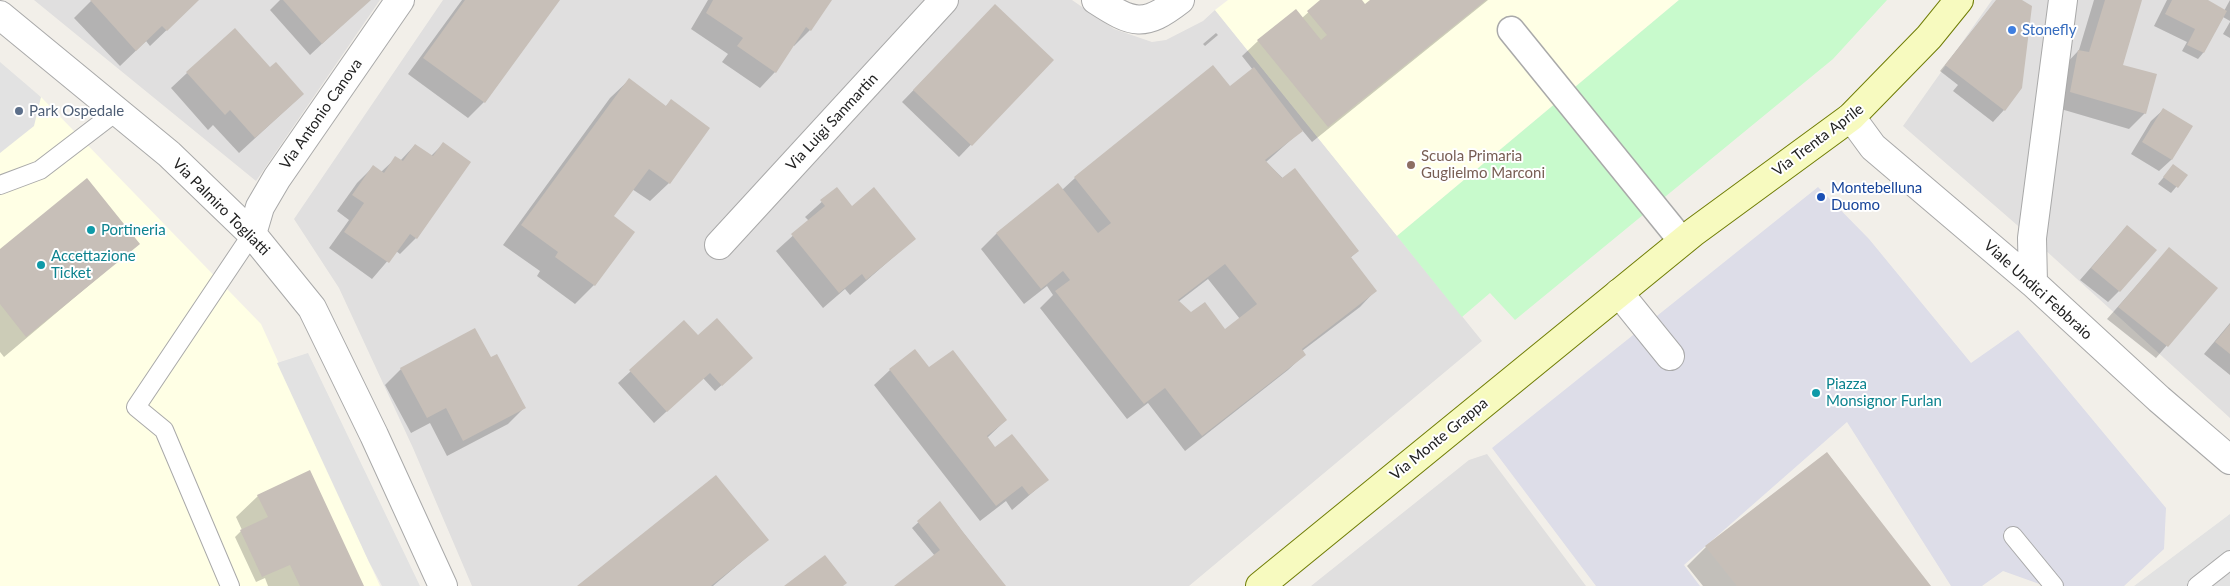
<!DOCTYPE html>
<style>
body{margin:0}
canvas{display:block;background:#f2efe9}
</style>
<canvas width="2230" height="586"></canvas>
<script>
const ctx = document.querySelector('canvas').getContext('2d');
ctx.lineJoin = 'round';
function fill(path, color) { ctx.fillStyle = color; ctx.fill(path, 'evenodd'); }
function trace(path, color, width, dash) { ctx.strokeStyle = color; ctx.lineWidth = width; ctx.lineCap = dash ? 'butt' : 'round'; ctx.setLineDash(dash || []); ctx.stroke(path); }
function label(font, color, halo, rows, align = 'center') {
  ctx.font = font + ' Lato,sans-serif'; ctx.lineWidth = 4; ctx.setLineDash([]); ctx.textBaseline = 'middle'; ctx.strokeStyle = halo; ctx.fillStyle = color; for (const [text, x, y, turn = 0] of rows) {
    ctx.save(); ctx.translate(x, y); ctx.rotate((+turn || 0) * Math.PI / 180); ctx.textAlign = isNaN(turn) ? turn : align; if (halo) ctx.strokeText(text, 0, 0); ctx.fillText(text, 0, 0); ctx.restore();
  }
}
const residential = new Path2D(`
 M34 0H380L256 181Z
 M443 0H1072L1114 29 1152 42 1166 40 1203 21 1215 10 1482 341 1189 586H472L413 448 339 288 294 219Z
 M1992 0H2230V418L2032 238 1903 126Z
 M1487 454 1586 586H1311L1469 460Z`);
const education = new Path2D(`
 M1228 0H1679L1397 236 1215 10Z
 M0 64 41 97 261 324 380 586H0Z`);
const park = new Path2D(`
 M1679 0H1887L1833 59 1515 320 1490 293 1462 317 1397 236Z`);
const parking = new Path2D(`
 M0 62 41 97 34 126 0 153Z
 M308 353 420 586H382L369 562 277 363Z
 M2230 514V586H2134Z`);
const plaza = new Path2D(`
 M1818 187 1869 239 1971 363 2018 330 2166 508 2164 549 2124 586H2045L2003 571 1982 586H1951L1847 422 1684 565 1700 586H1596L1492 448Z`);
const shadow = new Path2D(`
 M92 0H198L150 46 146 41 120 66 74 18Z
 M280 0H369L310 55 270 10Z
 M462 0H558L484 102 468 118 408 74Z
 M708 0H831L810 30 794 46 793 45 775 72 760 88 722 62 728 54 691 29Z
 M1322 0H1361L1365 6 1372 0H1488L1312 142 1302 130 1266 162 1358 251 1350 258 1375 291 1360 307 1302 351 1304 355 1288 370 1185 451 1148 403 1127 419 1040 308 1053 295 1047 286 1024 304 981 249 996 234 1058 184 1062 190 1075 178 1230 88 1253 70 1242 56 1258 41 1302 18ZM1208 279 1240 319 1225 331 1191 314 1178 302Z
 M2020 0 2004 110 1993 122 1953 91 1958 85 1940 71 1996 1Z
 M2094 0H2141L2122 66 2145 113 2129 129 2054 107 2063 67 2079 50Z
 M2167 0H2205L2224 11 2230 0V21L2223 17 2203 53 2198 59 2182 51 2187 42 2154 26Z
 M984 17 1052 60 959 157 902 102Z
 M2230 22V38L2223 34Z
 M1216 33 1218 35 1205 46 1203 44Z
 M270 69 303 94 239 153 213 125 208 130 171 88 187 73Z
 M629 80 665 107 671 101 669 183 650 201 632 189 612 216 633 232 594 285 575 304 537 276 540 271 503 245 610 98Z
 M2163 110 2191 127 2171 160 2159 171 2131 154 2151 121Z
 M443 144 416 238 400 254 396 251 372 279 329 248 349 220 337 211 357 183 373 167 381 172 396 158 400 161 415 145 431 156Z
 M2168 172 2186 175 2171 193 2158 184Z
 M836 189 851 208 914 239 850 295 845 289 823 308 776 251 809 221 805 217Z
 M2127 226 2119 291 2108 302 2080 280Z
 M138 244 4 357 0 352V250Z
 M2169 249 2216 288 2156 358 2107 319Z
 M684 322 697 337 745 364 715 391 703 378 654 423 618 383Z
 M2230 323V375L2204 354Z
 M490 359 524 408 508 424 447 456 430 423 411 433 385 385 401 369Z
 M929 369 1006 420 987 438 995 449 1047 480 1012 510 1006 501 980 521 874 385 890 370Z
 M1827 453 1930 586H1703L1687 566 1706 547Z
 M258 496 363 586H268L265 578 256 582 235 537 242 530 236 517Z
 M940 503 1005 586H897L935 556 912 528Z
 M767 540 713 586H579Z`);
const building = new Path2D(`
 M90 0H199L167 31 162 26 136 51Z
 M283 0H371L322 44Z
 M465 0H560L485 103 423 58Z
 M713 0H832L811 31 806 27 776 73 737 46 743 38 706 13Z
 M1320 0H1362L1365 4 1370 0H1486L1328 127 1257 40 1296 9 1321 40 1327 35 1307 11Z
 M1996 0H2022L2032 6 2022 88 2005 111 1945 65Z
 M2105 0H2142L2123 65 2157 74 2146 114 2070 92 2078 50 2089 52Z
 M2172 0H2208L2227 11 2204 53 2187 45 2195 29 2165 14Z
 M995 4 1054 60 972 146 913 90Z
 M235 28 270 67 276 62 304 94 255 138 230 110 225 115 186 72Z
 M1213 65 1230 86 1254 67 1303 131 1265 160 1282 178 1295 168 1359 251 1351 257 1377 291 1302 349 1306 355 1202 436 1165 388 1144 404 1055 291 1070 280 1063 271 1041 289 996 233 1058 183 1098 233 1111 223 1074 177ZM1225 264 1257 304 1225 329 1205 302 1191 312 1178 300Z
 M629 78 666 106 671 99 710 128 670 184 649 169 614 216 635 232 595 286 555 257 558 252 521 225Z
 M2163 108 2193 126 2172 160 2142 142Z
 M443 142 471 162 417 239 410 234 389 263 344 232 364 203 352 195 373 165 384 173 395 156 403 161 415 144 433 156Z
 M2173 164 2188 175 2178 188 2163 177Z
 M87 178 140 244 26 337 0 304V249Z
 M837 187 852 206 874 187 916 239 866 280 862 274 839 293 791 234 825 206 820 200Z
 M2127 225 2157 250 2120 292 2091 268Z
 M2169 247 2218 288 2168 347 2118 307Z
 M717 318 753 358 722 386 710 373 667 412 629 370 684 320 698 335Z
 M2230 324V354L2215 342Z
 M475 328 491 357 497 354 526 408 463 441 446 408 427 418 400 368Z
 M915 349 929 367 953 350 1007 420 987 436 995 447 1012 434 1049 480 1029 495 1022 486 996 506 889 369Z
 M1827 452 1837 465 1931 586H1737L1705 546Z
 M310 470 364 586H300L290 565 262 577 240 530 268 517 257 495Z
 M716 475 769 540 711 586H577Z
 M940 501 963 532 1006 586H894L940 550 917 521Z
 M825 555 847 583 843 586H784Z`);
const service = new Path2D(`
 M0 185 40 170 117 111
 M2013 536 2054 586
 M230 586 164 430 136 407 252 234
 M2197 586 2230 560`);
const pedestrian = new Path2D(`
 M1511 30 1682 241`);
const minor = new Path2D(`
 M1096 0C1133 24 1144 28 1180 0
 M0 15 169 154 252 234 312 308 374 435 443 586
 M1851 117 1873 147 2033 283 2159 399 2230 460
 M252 234 260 207 277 178 400 0
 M719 245 944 0
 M2033 283 2032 238 2063 0
 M1619 293 1670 356`);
const secondary = new Path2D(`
 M1260 586 1694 232 1851 117 1929 37 1959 0`);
const markers = [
 [2012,30,5,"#3f7fe0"],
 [19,111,5,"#5c6f8a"],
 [1411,165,5,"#8d6e63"],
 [1821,197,5,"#1a4fb4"],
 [91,230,5,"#0f9aa8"],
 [41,265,5,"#0f9aa8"],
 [1816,393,5,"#0f9aa8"]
];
const shopNames = [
 ["Stonefly",2022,30]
];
const serviceNames = [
 ["Park Ospedale",29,111]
];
const streetNames = [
 ["Via Antonio Canova",321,114,-55],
 ["Via Luigi Sanmartin",832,122,-47],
 ["Via Trenta Aprile",1818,140,-37],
 ["Via Palmiro Togliatti",221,207,45],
 ["Viale Undici Febbraio",2038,290,42],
 ["Via Monte Grappa",1439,439,-39]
];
const educationNames = [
 ["Scuola Primaria",1421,156],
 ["Guglielmo Marconi",1421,173]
];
const transitNames = [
 ["Montebelluna",1831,188],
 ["Duomo",1831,205]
];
const cultureNames = [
 ["Portineria",101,230],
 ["Accettazione",51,256],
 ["Ticket",51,273],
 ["Piazza",1826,384],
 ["Monsignor Furlan",1826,401]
];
fill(residential, '#e0dfdf');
fill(education, '#ffffe5');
fill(park, '#c8facc');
fill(parking, '#e2e2e2');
fill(plaza, '#dddde8');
fill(shadow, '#0003');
fill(building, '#c7bfb8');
trace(service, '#a9a9a9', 20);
trace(pedestrian, '#a9a9a9', 29);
trace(minor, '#a9a9a9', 30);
trace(secondary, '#707d05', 30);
trace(service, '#fff', 18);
trace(pedestrian, '#fff', 26);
trace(minor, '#fff', 28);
trace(secondary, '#f7fabf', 28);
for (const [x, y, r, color] of markers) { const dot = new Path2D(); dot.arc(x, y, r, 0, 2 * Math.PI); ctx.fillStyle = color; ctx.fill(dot); trace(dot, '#fff', 2); }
label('15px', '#366cbe', '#fff', shopNames, 'left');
label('15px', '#4e5e75', '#fff', serviceNames, 'left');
label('15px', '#222', '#fff', streetNames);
label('15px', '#785e54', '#fff', educationNames, 'left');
label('15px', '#164399', '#fff', transitNames, 'left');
label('15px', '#0d838f', '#fff', cultureNames, 'left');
</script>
